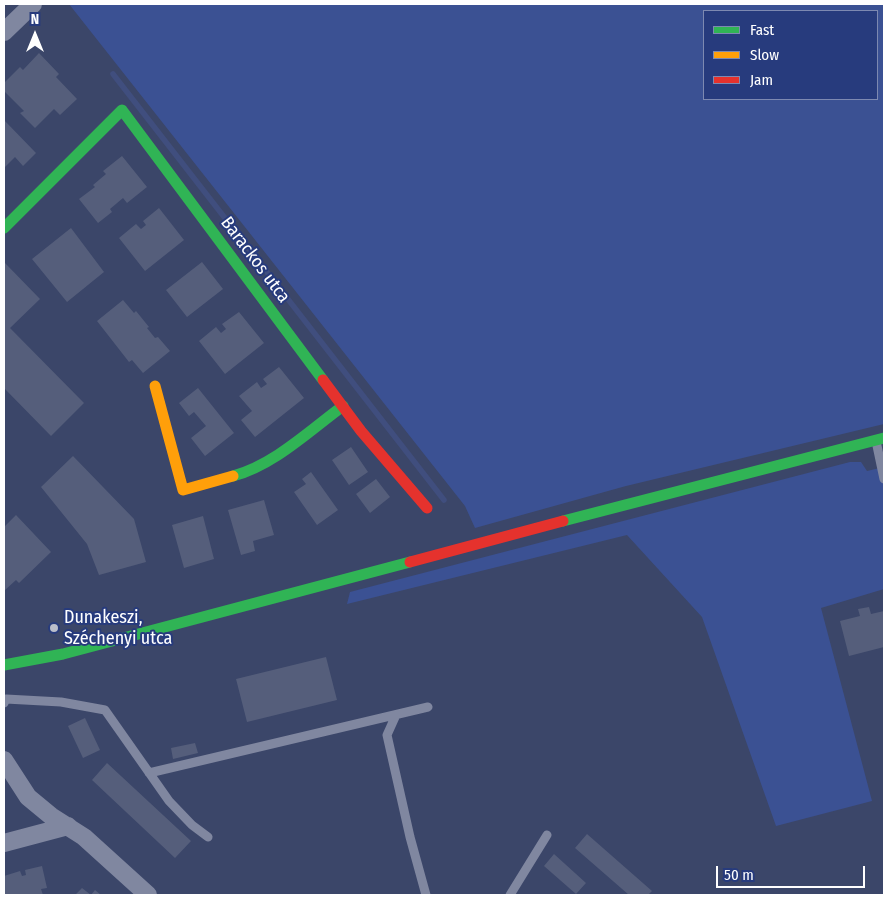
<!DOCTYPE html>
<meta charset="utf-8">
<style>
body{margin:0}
#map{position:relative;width:888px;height:899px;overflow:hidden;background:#3b4669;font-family:"Fira Sans Condensed",sans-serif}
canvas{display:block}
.frame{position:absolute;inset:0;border:5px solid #fff;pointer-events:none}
.legend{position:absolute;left:703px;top:10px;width:175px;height:90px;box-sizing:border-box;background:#273b7d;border:1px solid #7d89b1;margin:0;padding:6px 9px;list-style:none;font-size:15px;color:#fff}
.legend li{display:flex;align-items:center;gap:10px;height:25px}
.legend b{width:25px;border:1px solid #7d89b1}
.north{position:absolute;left:10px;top:10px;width:50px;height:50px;-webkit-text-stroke:4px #273b7d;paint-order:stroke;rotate:0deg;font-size:14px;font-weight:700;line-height:20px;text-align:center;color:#fff}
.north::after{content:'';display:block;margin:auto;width:18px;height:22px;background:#fff;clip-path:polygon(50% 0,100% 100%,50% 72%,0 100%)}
.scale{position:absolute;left:716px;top:866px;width:149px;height:22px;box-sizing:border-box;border:2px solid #fff;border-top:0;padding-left:6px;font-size:15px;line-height:18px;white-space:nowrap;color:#fff;-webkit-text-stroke:4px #273b7d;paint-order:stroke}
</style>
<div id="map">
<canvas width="888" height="899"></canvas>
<div class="frame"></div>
<ul class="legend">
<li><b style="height:6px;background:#30b455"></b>Fast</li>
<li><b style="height:6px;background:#ff9f0a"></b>Slow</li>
<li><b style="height:6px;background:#e5322d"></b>Jam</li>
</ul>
<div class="north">N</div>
<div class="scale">50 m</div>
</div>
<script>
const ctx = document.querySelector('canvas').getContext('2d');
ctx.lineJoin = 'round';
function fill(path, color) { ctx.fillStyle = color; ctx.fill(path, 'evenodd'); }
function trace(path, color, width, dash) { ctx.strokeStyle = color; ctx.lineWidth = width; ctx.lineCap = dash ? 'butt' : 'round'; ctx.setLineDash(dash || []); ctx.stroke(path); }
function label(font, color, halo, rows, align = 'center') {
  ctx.font = font + ' "Fira Sans Condensed",sans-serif'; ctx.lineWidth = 4; ctx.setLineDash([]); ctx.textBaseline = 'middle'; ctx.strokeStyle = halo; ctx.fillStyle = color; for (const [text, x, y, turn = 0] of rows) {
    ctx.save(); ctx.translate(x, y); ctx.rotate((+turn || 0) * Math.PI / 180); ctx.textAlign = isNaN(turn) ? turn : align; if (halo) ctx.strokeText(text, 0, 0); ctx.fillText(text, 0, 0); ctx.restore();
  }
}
const green = new Path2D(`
 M69 4H884V424L626 486 475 528 465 506ZM704 11H877V99H704Z
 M850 462H861L867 471 884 467V589L821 608 872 801 776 826 702 617 627 535 347 604 350 592Z`);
const stream = new Path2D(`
 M113 74 444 500`);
const building = new Path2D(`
 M39 53 59 74 56 77 77 99 60 115 54 109 35 128 20 113 24 111 4 91V83L20 67 23 70Z
 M4 120 36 153 23 166 15 157 4 168Z
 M122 156 147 187 127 203 123 198 110 209 112 212 98 223 79 199 95 187 93 185 106 174 103 171Z
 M159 208 184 240 145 271 119 238 136 224 141 229 146 225 143 221Z
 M71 228 104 272 67 302 32 259Z
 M202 262 223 289 187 317 166 290Z
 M5 263 40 299 10 328 84 403 51 436 4 388Z
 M123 300 134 313 136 311 149 327 147 328 155 338 158 337 170 351 143 373 132 360 129 362 97 321Z
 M239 312 264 343 225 374 199 341 216 327 221 333 226 329 222 324Z
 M279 367 304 398 255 437 241 420 252 411 239 396 257 382 261 388 267 384 263 379Z
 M198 388 234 433 205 456 191 438 206 426 194 412 189 416 179 403Z
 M351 447 368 472 349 485 332 460Z
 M73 456 134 519 146 562 99 575 87 544 41 487Z
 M311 472 338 510 317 525 294 492 306 484 302 479Z
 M376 479 390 497 370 513 356 494Z
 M264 500 274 535 253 541 255 551 241 555 228 510Z
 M16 515 51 552 19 583 16 580 4 591V527Z
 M203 516 214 559 184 568 172 525Z
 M869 607 871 614 884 611V647L849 656 840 621 860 616 858 609Z
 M326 657 337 700 247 722 236 679Z
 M85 718 100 750 83 758 68 726Z
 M195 743 198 753 173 759 171 748Z
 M107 763 191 841 175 858 92 780Z
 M587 834 652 891 648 895H629L575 848Z
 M554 854 586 883 576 894 544 866Z
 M42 866 47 888 41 889 43 895H4V876L20 871 22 876 26 875 25 870Z
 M82 888 91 895 95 890 101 895H75Z`);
const lane = new Path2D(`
 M876 441 884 479
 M4 703 6 699 61 702 105 710 169 801 192 825 208 837
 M396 715 387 735 410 837 426 895
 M149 773 428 707
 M510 895 547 835`);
const street = new Path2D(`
 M4 32 33 4
 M4 760 28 797 51 816 84 837 148 895
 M4 843 68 826`);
const fast = new Path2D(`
 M4 228 122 110 323 380
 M233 476C274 465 309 431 343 406
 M563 521 884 438
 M4 665 63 654 410 562`);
const slow = new Path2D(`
 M155 386 183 490 233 476`);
const jam = new Path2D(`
 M323 380 361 431 427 508
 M410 562 563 521`);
const markers = [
 [54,628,5,"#babeca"]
];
const streetNames = [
 ["Barackos utca",255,260,53]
];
const poiNames = [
 ["Dunakeszi,",64,618],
 ["Széchenyi utca",64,639]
];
fill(green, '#3b5193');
trace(stream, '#404e7e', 5.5);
fill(building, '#555e7b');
trace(lane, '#8087a0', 9);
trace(street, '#8087a0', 18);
trace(fast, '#30b455', 11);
trace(slow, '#ff9f0a', 11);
trace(jam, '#e5322d', 11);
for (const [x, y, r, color] of markers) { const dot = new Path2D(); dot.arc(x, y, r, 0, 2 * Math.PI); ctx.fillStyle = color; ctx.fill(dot); trace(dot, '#273b7d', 2); }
label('18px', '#fff', '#273b7d', streetNames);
label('18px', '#fff', '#273b7d', poiNames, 'left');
</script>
